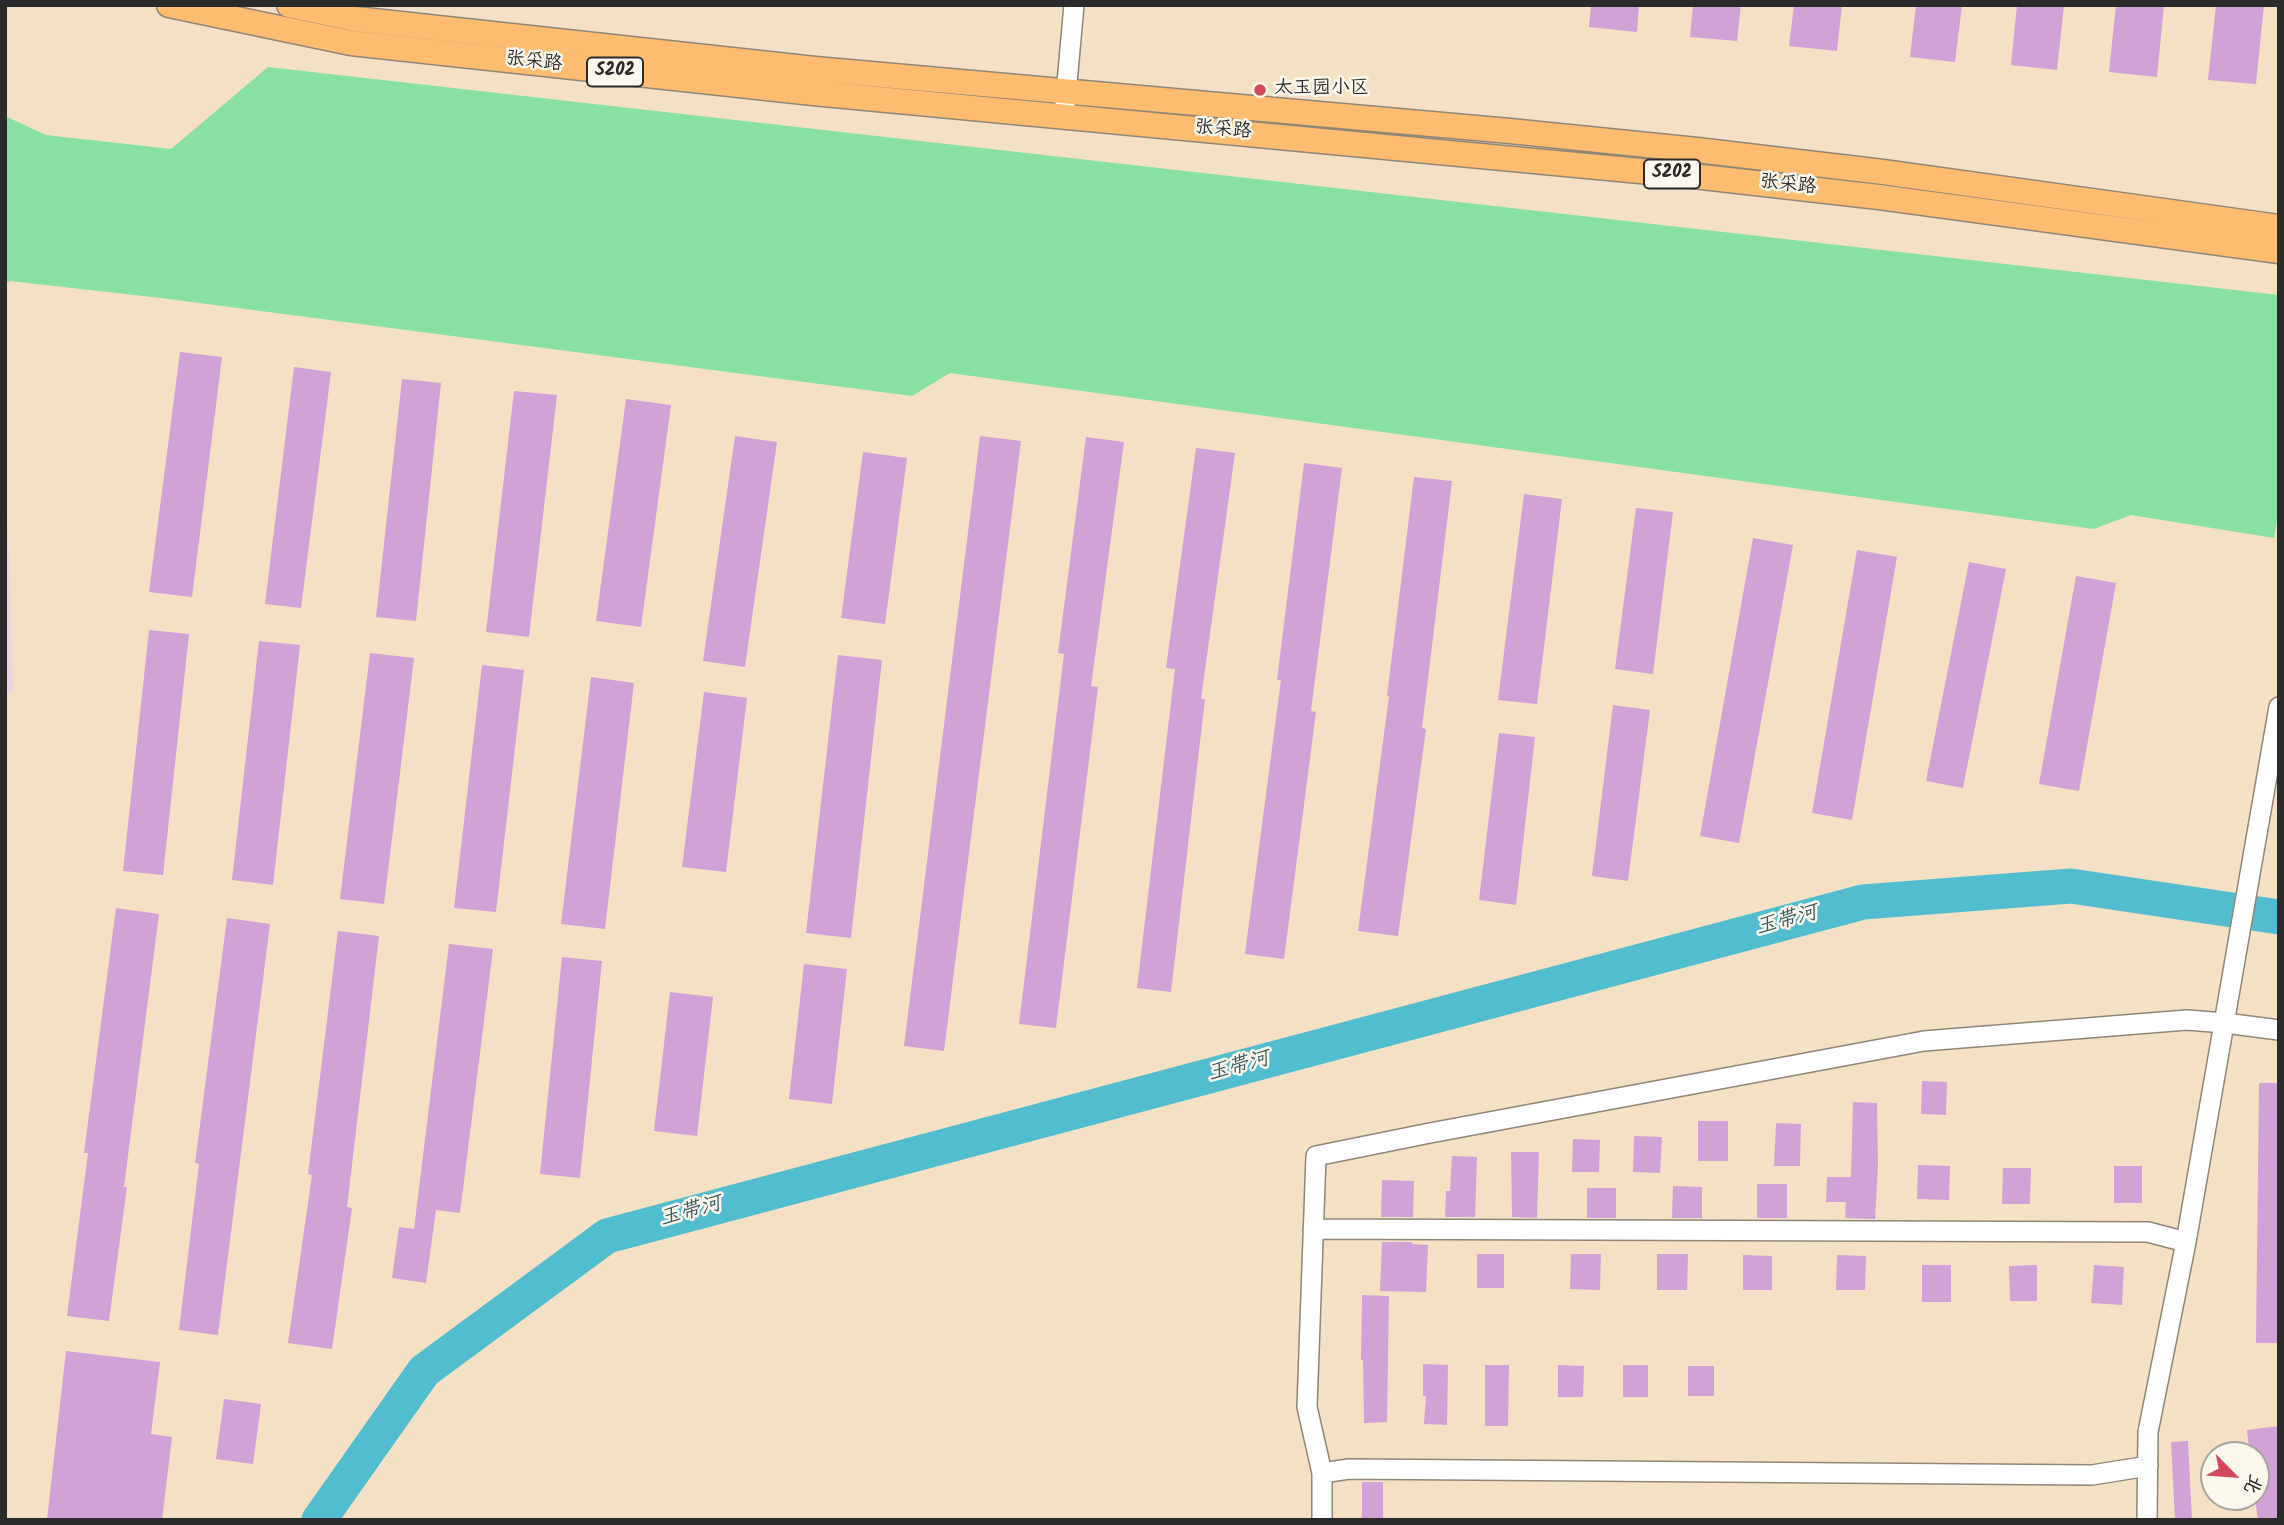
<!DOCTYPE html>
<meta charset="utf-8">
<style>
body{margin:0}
#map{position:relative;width:2284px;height:1525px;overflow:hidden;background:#f4e1c5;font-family:Kalam,"LXGW WenKai TC",sans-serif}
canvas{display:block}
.frame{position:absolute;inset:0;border:7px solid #2b2b2b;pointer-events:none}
.north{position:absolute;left:2200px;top:1441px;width:70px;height:70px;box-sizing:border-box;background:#fbf7ec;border:2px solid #a8a59f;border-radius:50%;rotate:115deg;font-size:19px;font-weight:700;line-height:28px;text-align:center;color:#2b2b2b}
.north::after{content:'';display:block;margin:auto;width:24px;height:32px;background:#d1495b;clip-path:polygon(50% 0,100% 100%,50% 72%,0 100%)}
</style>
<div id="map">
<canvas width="2284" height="1525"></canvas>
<div class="frame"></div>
<div class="north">北</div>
</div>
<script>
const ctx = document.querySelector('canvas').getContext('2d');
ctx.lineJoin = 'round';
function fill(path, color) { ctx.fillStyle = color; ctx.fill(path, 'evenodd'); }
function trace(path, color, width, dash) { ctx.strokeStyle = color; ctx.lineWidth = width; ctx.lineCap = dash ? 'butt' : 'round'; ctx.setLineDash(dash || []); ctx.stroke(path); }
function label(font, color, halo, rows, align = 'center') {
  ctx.font = font + ' Kalam,"LXGW WenKai TC",sans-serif'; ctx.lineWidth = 5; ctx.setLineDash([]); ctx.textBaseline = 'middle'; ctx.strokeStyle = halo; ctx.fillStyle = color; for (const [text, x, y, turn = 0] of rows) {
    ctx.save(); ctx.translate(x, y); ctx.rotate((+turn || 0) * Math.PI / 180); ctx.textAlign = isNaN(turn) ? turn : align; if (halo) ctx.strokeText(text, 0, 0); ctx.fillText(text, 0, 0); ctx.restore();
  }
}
const built = new Path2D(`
 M5 433 13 692H5Z`);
const green = new Path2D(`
 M268 67 2279 295V510L2274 538 2131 515 2094 529 950 373 912 396 161 298 10 281 5 284V116L46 135 171 149Z`);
const river = new Path2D(`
 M319 1520 424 1371 607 1236 1863 902 2071 886 2279 917`);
const building = new Path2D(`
 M1591 5H1639L1637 32 1589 27Z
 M1693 5H1741L1737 41 1690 37Z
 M1794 5H1842L1837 51 1789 46Z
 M1916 5H1962L1955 62 1910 57Z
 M2017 5H2064L2057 70 2011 65Z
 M2116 5H2164L2157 77 2109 72Z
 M2216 5H2264L2256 84 2208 80Z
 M180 352 222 357 192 597 149 592Z
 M294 367 331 372 301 608 265 604Z
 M402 379 441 383 416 621 376 617Z
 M514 391 557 395 529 637 486 632Z
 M626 399 671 405 641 627 596 621Z
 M735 436 777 442 745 667 703 661Z
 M980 436 1021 441 944 1051 904 1046Z
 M1086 437 1124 442 1091 686 1098 687 1056 1028 1019 1024 1064 654 1058 653Z
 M1196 448 1235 453 1201 699H1205L1171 992 1137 988 1175 669 1166 668Z
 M863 452 907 458 885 624 841 618Z
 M1304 463 1342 468 1311 711 1316 712 1284 959 1245 954 1281 680H1277Z
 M1414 477 1452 481 1422 728 1426 729 1398 936 1358 931 1389 696H1387Z
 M1524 494 1562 499 1537 704 1498 700Z
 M1636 508 1673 512 1653 674 1615 669Z
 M1753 538 1793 545 1739 843 1700 836Z
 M1857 550 1897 557 1852 820 1812 813Z
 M1969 562 2006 569 1963 788 1926 781Z
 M2076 576 2116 583 2079 791 2039 784Z
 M149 630 189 634 163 875 123 871Z
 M259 641 300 645 273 885 232 880Z
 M370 653 414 658 384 904 340 899Z
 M838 655 882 660 851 938 806 933Z
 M482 665 524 670 496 912 454 908Z
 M591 677 634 683 605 929 561 924Z
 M704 692 747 698 726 872 682 867Z
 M1613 705 1650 710 1628 881 1592 876Z
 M1499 733 1535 737 1516 905 1479 900Z
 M116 908 159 914 124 1187H127L109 1321 67 1316 88 1153H84Z
 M227 918 270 924 218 1335 179 1330 199 1164 195 1163Z
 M338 931 379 936 347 1207 352 1208 332 1349 288 1343 312 1175 308 1174Z
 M449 944 493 949 460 1213 436 1210 426 1283 392 1278 399 1227 414 1229Z
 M562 957 602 961 580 1178 540 1174Z
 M804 964 847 969 832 1104 789 1099Z
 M670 992 713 997 697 1136 654 1131Z
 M1922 1081 1947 1082 1946 1115 1921 1114Z
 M2259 1083H2279V1343H2256Z
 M1853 1102 1877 1103 1878 1166 1875 1219 1845 1218 1846 1202H1826L1827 1177H1851Z
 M1698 1121H1728V1161H1698Z
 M1776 1123 1801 1124 1800 1166H1774Z
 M1634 1136 1662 1137 1660 1173 1633 1172Z
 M1573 1139 1600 1140 1599 1172H1572Z
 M1511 1152H1539L1537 1218 1512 1217Z
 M1452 1156 1477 1157 1475 1217H1445L1446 1191H1450Z
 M1918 1165 1950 1166 1949 1200 1917 1199Z
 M2114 1166H2142V1203H2114Z
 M2003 1168H2031L2030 1204H2002Z
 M1382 1180 1414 1181 1413 1217H1381Z
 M1757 1184H1787V1218H1757Z
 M1673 1186 1702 1187V1218H1672Z
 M1587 1188H1616V1218H1587Z
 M1382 1242H1412V1244L1428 1245 1426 1292 1380 1291Z
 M1477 1254H1504V1288H1477Z
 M1571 1254H1601L1600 1290 1570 1289Z
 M1657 1254H1688L1687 1290H1657Z
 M1743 1255 1772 1256V1290H1743Z
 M1837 1255 1866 1256 1865 1290H1836Z
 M1922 1265H1951V1302H1922Z
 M2037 1265V1301H2010L2009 1266Z
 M2094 1265 2124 1267 2122 1305 2091 1303Z
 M1362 1295 1389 1296 1387 1422 1364 1423 1363 1360H1361Z
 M66 1351 160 1362 151 1434 172 1437 162 1520H47Z
 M1423 1364 1448 1365 1447 1425 1424 1424 1426 1396H1423Z
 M1485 1365H1509L1508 1426H1485Z
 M1558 1365 1584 1366 1583 1397H1558Z
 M1623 1365H1648V1397H1623Z
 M1688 1366H1714V1396H1688Z
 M224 1399 261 1404 253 1464 216 1459Z
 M2279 1426V1520H2258L2256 1505V1455H2250L2247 1430Z
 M2188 1441 2192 1520H2175L2171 1442Z
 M1362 1482H1383V1520H1362Z`);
const minor = new Path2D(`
 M1065 105 1074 5
 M1313 1229 2148 1232 2186 1242
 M1322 1473 1349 1469 2092 1475 2148 1466
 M1322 1520V1473L1307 1407 1316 1156 1430 1133 1924 1041 2187 1020 2225 1023 2279 1030
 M2147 1520 2148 1432 2186 1242 2279 707`);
const major = new Path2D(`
 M169 5 351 43 813 93 1693 176 1879 197 2279 251
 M289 5 355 19 815 69 1510 131 1697 150 1883 172 2279 227`);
const markers = [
 [1260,90,7,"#d1495b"]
];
const shields = [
 [615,72,56],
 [1672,174,56]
];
const shieldNames = [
 ["S202",615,72],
 ["S202",1672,174]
];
const streetNames = [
 ["张采路",534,63,6],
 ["张采路",1223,131,5],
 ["张采路",1788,186,6]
];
const poiNames = [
 ["太玉园小区",1274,90]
];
const waterNames = [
 ["玉带河",1787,922,-15],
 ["玉带河",1239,1068,-15],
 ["玉带河",691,1213,-15]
];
fill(built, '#f1d0e3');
fill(green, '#88e0a4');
trace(river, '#53bdd0', 35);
fill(building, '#d0a2d5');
trace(minor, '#908678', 22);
trace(major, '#908678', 27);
trace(minor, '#fff', 19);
trace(major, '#febc70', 24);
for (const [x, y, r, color] of markers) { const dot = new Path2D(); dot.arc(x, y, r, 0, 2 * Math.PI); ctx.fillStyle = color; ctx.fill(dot); trace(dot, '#fbf7ec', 2.5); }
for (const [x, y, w] of shields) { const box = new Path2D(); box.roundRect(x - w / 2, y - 14.5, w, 29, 5); ctx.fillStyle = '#fbf7ec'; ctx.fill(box); trace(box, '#2b2b2b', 2); }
label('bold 18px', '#2b2b2b', null, shieldNames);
label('19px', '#2b2b2b', '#fbf7ec', streetNames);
label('19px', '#2b2b2b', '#fbf7ec', poiNames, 'left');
label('italic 21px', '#395e65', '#fbf7ec', waterNames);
</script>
